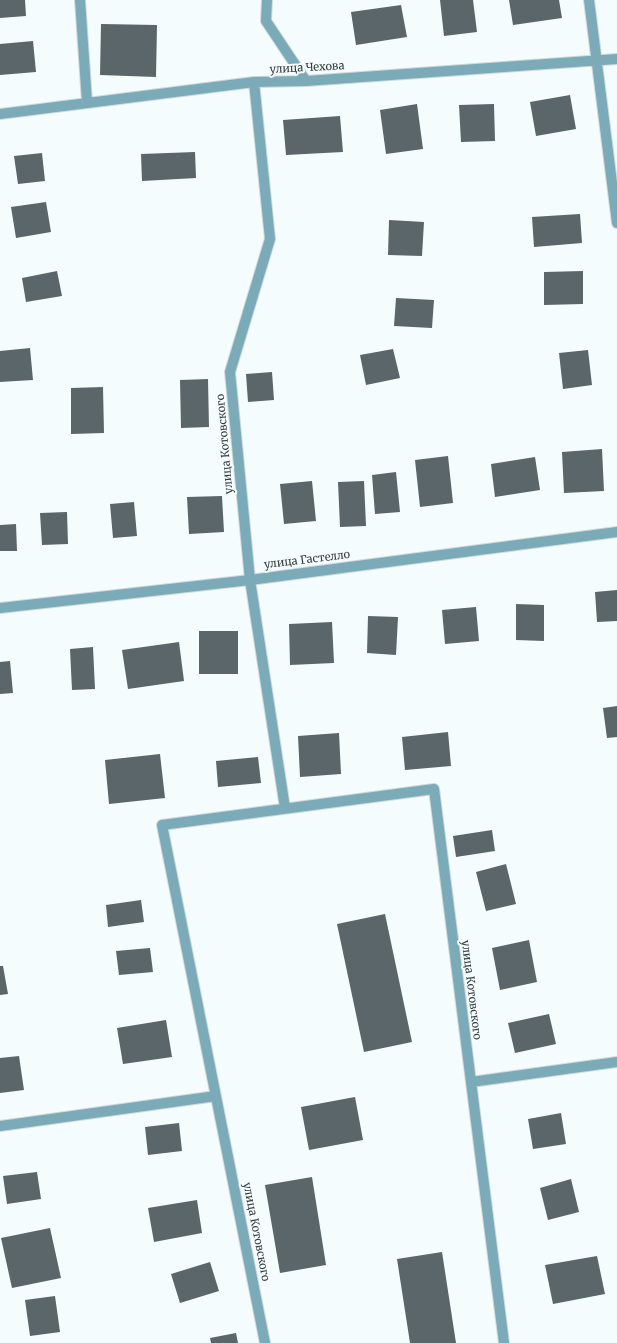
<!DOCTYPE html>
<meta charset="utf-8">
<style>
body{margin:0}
canvas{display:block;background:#f4fcfe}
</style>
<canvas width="617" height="1343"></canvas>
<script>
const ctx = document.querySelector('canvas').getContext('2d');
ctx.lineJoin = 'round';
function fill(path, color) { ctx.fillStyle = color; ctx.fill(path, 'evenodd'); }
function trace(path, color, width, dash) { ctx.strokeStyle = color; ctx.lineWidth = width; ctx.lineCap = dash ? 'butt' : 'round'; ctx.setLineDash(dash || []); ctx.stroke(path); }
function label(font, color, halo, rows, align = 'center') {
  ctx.font = font + ' Merriweather,serif'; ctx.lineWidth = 4; ctx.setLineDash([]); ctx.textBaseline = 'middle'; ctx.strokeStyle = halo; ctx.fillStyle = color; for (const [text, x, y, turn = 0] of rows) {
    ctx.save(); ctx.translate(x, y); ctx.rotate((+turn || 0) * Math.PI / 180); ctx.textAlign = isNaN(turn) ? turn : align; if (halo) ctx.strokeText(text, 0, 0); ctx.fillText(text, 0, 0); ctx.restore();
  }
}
const building = new Path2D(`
 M0 0H25L26 16 0 18Z
 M440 0H473L477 32 444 36Z
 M509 0H559L562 18 513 25Z
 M401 5 407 37 356 45 351 12Z
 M101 24 157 25 156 77 100 75Z
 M33 41 36 72 0 75V44Z
 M570 95 576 129 536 136 530 102Z
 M417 104 423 149 386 154 380 110Z
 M494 104 495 141 461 142 459 105Z
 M340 116 343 152 286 155 283 120Z
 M195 152 196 178 142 181 141 154Z
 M42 153 45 181 18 184 14 156Z
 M46 202 51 232 16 238 11 207Z
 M580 214 582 243 534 247 532 217Z
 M389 220 424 222 422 256 388 255Z
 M57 271 62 296 26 302 22 278Z
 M583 271V304L544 305V272Z
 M396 298 434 300 432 328 394 326Z
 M30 348 33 380 0 382V351Z
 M393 349 400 378 366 385 360 355Z
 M588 350 592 385 563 389 559 353Z
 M272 372 274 400 248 402 246 374Z
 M208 379 209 427 181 428 180 380Z
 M103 387 104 433 71 434V388Z
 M602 449 604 491 564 493 562 452Z
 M448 456 453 503 420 507 415 460Z
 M535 457 540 490 495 497 491 464Z
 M396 472 400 512 375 514 372 475Z
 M312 481 316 521 284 524 280 484Z
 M364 481 366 526 340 527 338 482Z
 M222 496 224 532 189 534 187 497Z
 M134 502 137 536 113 538 110 504Z
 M67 512 68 544 42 545 40 513Z
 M16 524 17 551H0V525Z
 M617 590V621L597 622 595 592Z
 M516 604 544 605V641L516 640Z
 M476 607 479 641 445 644 442 610Z
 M368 616 398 617 396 655 367 653Z
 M332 622 334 663 290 665 289 624Z
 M199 631H238V674H199Z
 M179 642 184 681 128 689 122 650Z
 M93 647 95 689 72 690 70 649Z
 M10 661 13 693 0 694V662Z
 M617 706V737L607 738 603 708Z
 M448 732 451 766 405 770 402 737Z
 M339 733 341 774 300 777 298 736Z
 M160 754 165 798 109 804 105 760Z
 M258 757 261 783 218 787 216 761Z
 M492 830 495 851 456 857 453 836Z
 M506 864 516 904 486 911 476 872Z
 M141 900 144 922 108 927 106 905Z
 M385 914 412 1042 364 1052 337 924Z
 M529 940 537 982 500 990 492 948Z
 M150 948 153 972 119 975 116 951Z
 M0 966H3L8 994 0 995Z
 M549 1014 556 1044 515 1053 508 1023Z
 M166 1020 172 1057 123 1064 117 1028Z
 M19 1056 24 1090 0 1093V1058Z
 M355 1097 363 1140 309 1150 301 1107Z
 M561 1113 566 1144 533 1149 528 1119Z
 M179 1123 182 1151 148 1155 145 1127Z
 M37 1172 41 1199 7 1204 3 1176Z
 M312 1177 326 1265 280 1273 265 1185Z
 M571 1179 579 1212 548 1220 540 1188Z
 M197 1200 202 1233 154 1242 148 1208Z
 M50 1228 61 1278 12 1288 1 1238Z
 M442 1252 456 1343H410L397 1259Z
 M597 1256 605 1294 553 1304 545 1265Z
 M210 1262 219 1291 180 1303 171 1274Z
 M55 1296 60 1332 30 1336 25 1300Z
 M236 1333 238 1343H211L210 1338Z`);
const minor = new Path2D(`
 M80 0 87 102
 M267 0 266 21 306 81
 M589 0 617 223
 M254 82 270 239 230 372 250 580 285 808
 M0 114 254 82 306 81 617 59
 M0 608 250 580 617 532
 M471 1082 617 1062
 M0 1126 216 1096
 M265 1343 162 825 434 789 504 1343`);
const streetNames = [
 ["улица Чехова",307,68,-3],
 ["улица Котовского",225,444,-95],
 ["улица Гастелло",307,560,-7],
 ["улица Котовского",471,990,83],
 ["улица Котовского",256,1232,79]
];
fill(building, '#5a6669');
trace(minor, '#d2d9db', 12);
trace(minor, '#7babb8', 10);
label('11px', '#363b3d', '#f4fcfe', streetNames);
</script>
